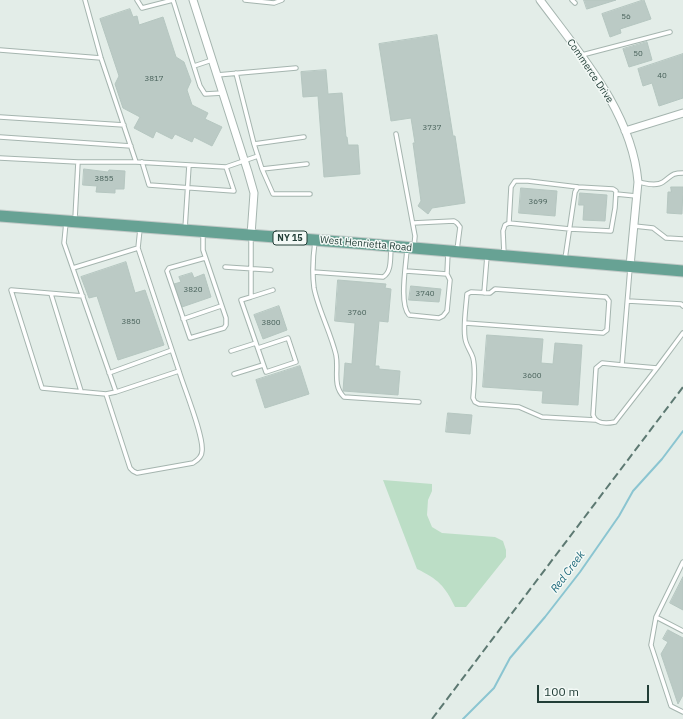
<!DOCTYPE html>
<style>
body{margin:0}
#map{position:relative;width:683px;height:719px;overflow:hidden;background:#e3ede8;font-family:"IBM Plex Sans",sans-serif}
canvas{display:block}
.scale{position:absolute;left:537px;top:685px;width:112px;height:18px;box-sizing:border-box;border:2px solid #223e37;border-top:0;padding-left:5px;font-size:12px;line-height:14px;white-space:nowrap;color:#223e37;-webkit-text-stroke:3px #f3f9f6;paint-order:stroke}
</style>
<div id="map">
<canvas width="683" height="719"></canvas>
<div class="scale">100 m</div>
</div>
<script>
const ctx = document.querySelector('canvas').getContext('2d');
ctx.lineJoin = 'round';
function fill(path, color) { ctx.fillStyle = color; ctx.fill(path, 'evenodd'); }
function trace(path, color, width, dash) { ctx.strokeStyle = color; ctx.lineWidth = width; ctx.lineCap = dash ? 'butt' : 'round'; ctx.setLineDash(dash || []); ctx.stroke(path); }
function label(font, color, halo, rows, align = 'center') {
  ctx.font = font + ' "IBM Plex Sans",sans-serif'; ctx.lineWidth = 3; ctx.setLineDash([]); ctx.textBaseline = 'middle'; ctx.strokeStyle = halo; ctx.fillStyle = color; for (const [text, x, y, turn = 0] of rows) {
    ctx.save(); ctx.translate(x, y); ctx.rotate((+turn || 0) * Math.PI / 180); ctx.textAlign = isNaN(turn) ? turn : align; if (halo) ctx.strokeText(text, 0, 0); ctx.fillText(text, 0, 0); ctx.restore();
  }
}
const green = new Path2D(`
 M383 480 432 484V491L428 500 427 515 432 527 442 533 495 537 503 541 506 550V557L466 607H455C445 586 438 579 417 569Z`);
const stream = new Path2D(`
 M463 719 494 688 510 658 545 617 580 572 619 516 633 491 662 459 683 431`);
const building = new Path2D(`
 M584 0H616L587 9Z
 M644 0 651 19 620 29 621 33 610 37 602 14Z
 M130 9 133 17 137 16 139 25 163 17 176 57 184 62 191 81 187 90 192 105 208 113 205 119 222 127 212 146 194 137 192 142 175 134 172 139 156 131 153 138 134 128 140 117 123 108 115 84 119 76 100 19Z
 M437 35 453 136H455L465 203 432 208 428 214 418 206 421 201 413 143H415L411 118 391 121 379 44Z
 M647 42 652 60 629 67 623 49Z
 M683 54V98L659 106 652 83 643 86 638 69Z
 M326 70 328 94 342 93 346 137H347L348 145H358L360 174 324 177 318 96 303 97 301 72Z
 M84 169 108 172 109 170 125 171 124 189H115V193L96 192 97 186 83 185Z
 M671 187H683L682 214 667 213 668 192H671Z
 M521 188 557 191 555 216 519 213Z
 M580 193 607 195 605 221 583 220 584 205H579Z
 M126 262 135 293 145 290 164 345 118 360 97 296 89 298 81 277Z
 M192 273 194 278 204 274 211 297 182 307 174 284 181 282 179 277Z
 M338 280 386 284 385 288 391 289 388 322 379 321 375 366H379V369L400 371 398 395 343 391 345 363 352 364 355 323 335 321Z
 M411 286 441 289 439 302 409 300Z
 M279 306 287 330 263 339 254 315Z
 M487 335 543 339 541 363 553 364 555 343 582 345 578 405 542 403 543 391 483 387Z
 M300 366 309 394 265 408 256 380Z
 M448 413 472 415 470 434 446 432Z
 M683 577V610L670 603Z
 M668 630 683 638V695L678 704 661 654 668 642 663 639Z`);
const service = new Path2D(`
 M85 0 101 58 136 162 226 167 258 156
 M137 0 142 8 173 0
 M173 0 200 86 205 94 223 93
 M245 0 274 3 282 0
 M572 0 575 3
 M0 50 101 58
 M582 55 670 32
 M194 66 212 60
 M236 73 254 144 262 169 307 164
 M217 75 296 68
 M0 117 124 125
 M396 134 415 236 414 247
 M0 137 131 146
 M254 144 304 137
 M0 158 78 162H136
 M142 162 149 185 234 191 226 167
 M262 169 273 194H310
 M638 182C645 183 656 187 663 182 672 176 671 173 683 173
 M616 194 636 196
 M75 219 78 162
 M66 222 64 243 116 392 179 371 138 248 140 229
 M413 223 454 221 457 223 460 227 457 250
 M634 226 653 228 666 238 683 239
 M185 229 189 165
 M203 233V250L226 318V325L224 328 190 338 167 271 169 268 205 258
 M251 236V297L241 300 266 372 296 362 288 338 258 348
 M315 241C313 256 312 273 314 288 318 309 331 333 336 355 339 370 332 385 344 397L419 402
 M407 249C406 265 399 304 409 315L439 318 443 316 447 311 450 280 447 274 448 252
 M504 254 503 231 505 225 509 223 570 229 611 231 615 208 616 191 613 189 578 187 528 181H515L511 187 509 223
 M565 259 575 192 578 187
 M225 267 271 270
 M73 268 138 248
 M630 268 622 365 657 368 683 333
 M406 271 447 274
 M313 272 383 277C392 272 390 258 391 249
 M484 293 487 256
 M51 294 81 391
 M83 296 11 290 42 388 106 394 116 392
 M251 297 273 290
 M628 301 681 304 683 306
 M183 319 221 306
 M465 323 603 333 607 330 609 301 606 297 495 289 490 293 471 292 467 294C466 307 463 326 465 338 466 346 471 351 473 358 476 371 474 385 473 398L475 402 479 404 519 407 542 417 595 420
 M231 351 256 343
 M622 365 602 363 596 368 593 415C596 424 606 424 615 422L657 368
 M109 373 172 350
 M234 374 263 365
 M106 394 130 468 133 471 137 473 193 463C198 460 202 456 202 451 204 436 184 388 179 371
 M683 562 656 617 683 631
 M656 617 651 645 671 706 683 712`);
const minor = new Path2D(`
 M193 0 248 172 254 193 251 235
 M540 0C580 54 632 112 638 182L630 266
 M625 131 683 113`);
const primary = new Path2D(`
 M0 216 367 244 683 271`);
const rail = new Path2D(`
 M432 719 683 387`);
const numberNames = [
 ["56",626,17],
 ["50",638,54],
 ["40",662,76],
 ["3817",154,79],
 ["3737",432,128],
 ["3855",104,179],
 ["3699",538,202],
 ["3820",193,290],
 ["3740",425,294],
 ["3760",357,313],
 ["3850",131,322],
 ["3800",271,323],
 ["3600",532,376]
];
const shields = [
 [290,238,34]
];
const shieldNames = [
 ["NY 15",290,238]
];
const streetNames = [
 ["Commerce Drive",590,71,56],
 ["West Henrietta Road",366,244,5]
];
const waterNames = [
 ["Red Creek",568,572,-53]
];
fill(green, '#bcdec6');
trace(stream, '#8bc5d1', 2);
fill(building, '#bbcac5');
trace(building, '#b5c6c0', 1);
trace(service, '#a5b5af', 5.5);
trace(minor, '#a5b5af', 9);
trace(primary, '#c1c9c7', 13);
trace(service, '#fff', 3.5);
trace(minor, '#fff', 7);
trace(primary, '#67a294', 11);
trace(rail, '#5d7972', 2, [8, 4]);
label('8px', '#48615a', null, numberNames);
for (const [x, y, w] of shields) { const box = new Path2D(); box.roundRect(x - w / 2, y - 7, w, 14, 3); ctx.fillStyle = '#f3f9f6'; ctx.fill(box); trace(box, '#223e37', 1); }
label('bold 9px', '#223e37', null, shieldNames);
label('10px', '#223e37', '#f3f9f6', streetNames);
label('italic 11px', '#1d687a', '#f3f9f6', waterNames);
</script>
